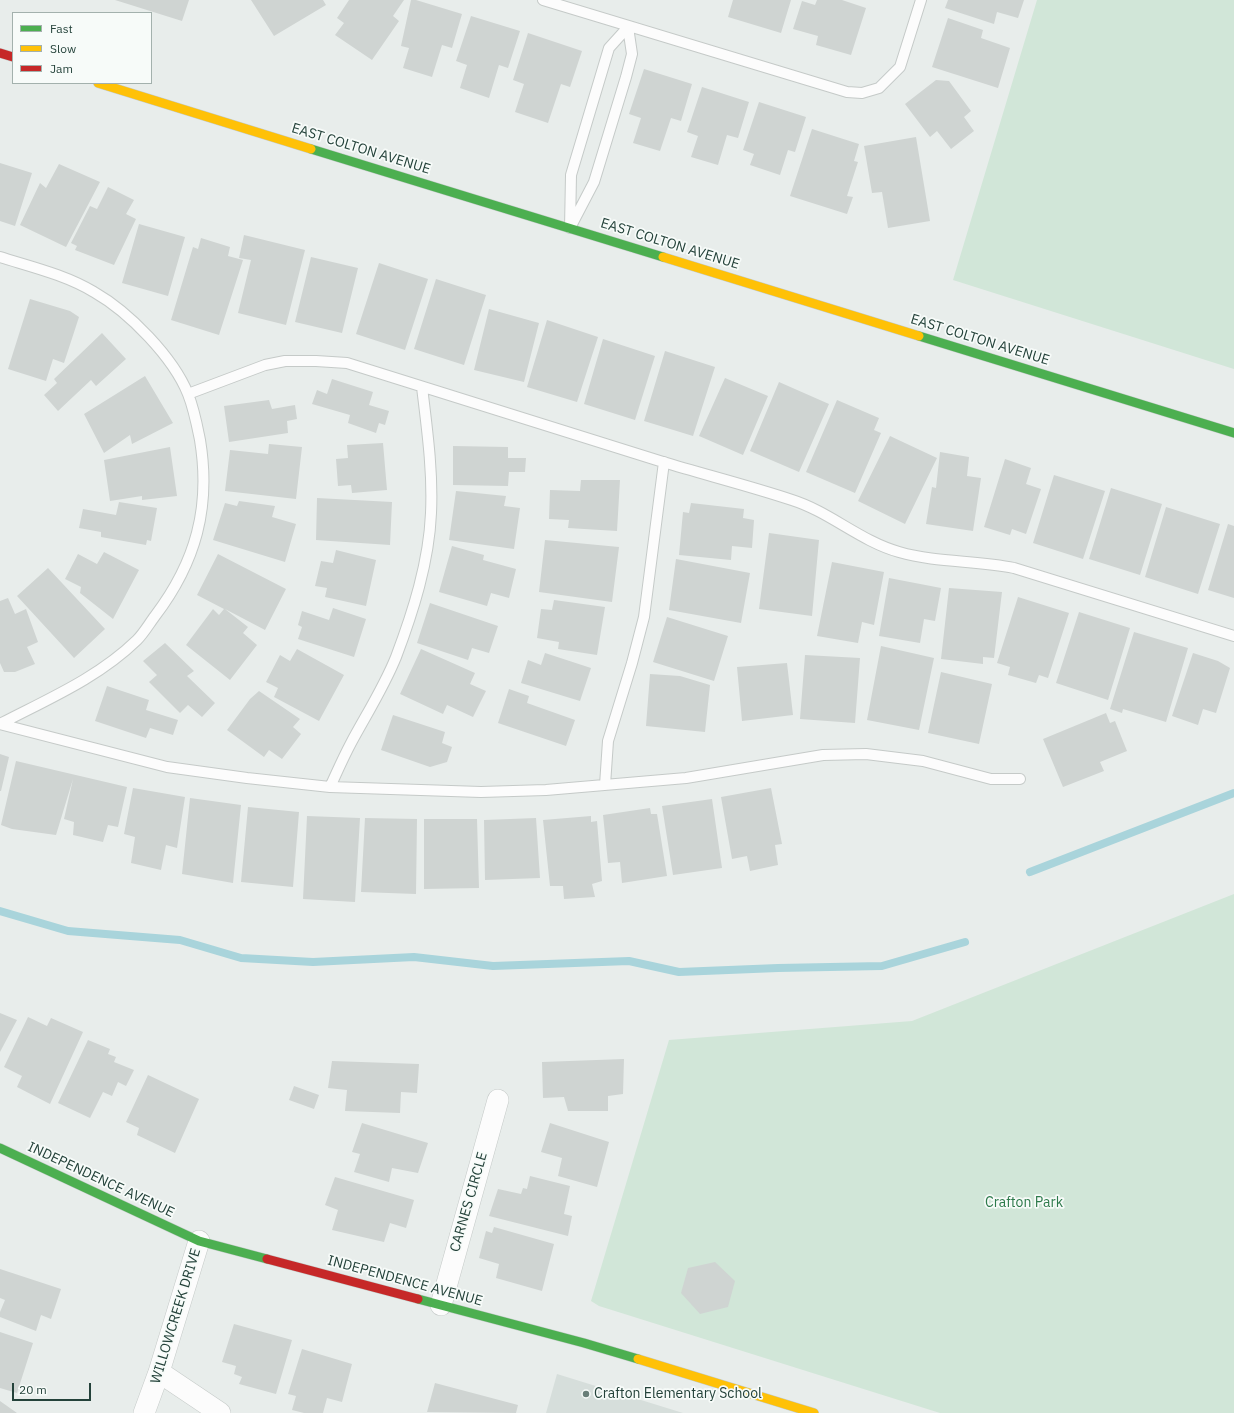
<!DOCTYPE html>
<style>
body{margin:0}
#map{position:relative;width:1234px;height:1413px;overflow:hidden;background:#e8edeb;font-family:"IBM Plex Sans",sans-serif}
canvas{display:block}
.legend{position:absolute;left:12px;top:12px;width:140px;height:72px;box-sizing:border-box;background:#f7fbf9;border:1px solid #a3b1ad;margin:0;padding:5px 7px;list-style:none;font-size:12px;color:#24423a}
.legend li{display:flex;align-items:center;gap:8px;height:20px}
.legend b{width:20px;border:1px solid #a3b1ad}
.scale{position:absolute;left:12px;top:1383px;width:79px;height:18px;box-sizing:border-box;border:2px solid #24423a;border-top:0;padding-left:5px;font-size:12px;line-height:14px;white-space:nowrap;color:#24423a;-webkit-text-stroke:3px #f7fbf9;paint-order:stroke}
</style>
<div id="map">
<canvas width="1234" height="1413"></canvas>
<ul class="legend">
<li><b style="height:5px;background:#4caf50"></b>Fast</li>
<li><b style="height:5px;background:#ffc107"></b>Slow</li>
<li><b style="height:5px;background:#c62828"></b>Jam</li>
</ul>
<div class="scale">20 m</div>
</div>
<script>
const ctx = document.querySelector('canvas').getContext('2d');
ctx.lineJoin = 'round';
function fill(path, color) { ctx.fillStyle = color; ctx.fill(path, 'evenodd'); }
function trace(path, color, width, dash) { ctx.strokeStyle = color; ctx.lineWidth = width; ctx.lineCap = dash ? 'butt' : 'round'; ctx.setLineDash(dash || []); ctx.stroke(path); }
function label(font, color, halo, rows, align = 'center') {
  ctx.font = font + ' "IBM Plex Sans",sans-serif'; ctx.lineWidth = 3.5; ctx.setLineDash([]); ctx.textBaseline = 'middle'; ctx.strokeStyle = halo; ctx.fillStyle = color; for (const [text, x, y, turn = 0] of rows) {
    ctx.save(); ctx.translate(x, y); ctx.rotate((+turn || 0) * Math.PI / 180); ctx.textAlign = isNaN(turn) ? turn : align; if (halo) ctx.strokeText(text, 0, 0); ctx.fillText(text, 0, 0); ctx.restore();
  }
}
const built = new Path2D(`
 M557 1374 683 1413H546Z`);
const green = new Path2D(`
 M1037 0H1234V369L953 280Z
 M1234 894V1413H940L599 1306 591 1301 669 1040 912 1021Z`);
const stream = new Path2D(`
 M1030 872 1234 793
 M0 911 68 931 180 940 241 958 313 962 414 957 493 966 629 961 679 972 778 968 882 966 965 942`);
const building = new Path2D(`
 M115 0H189L182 21Z
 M251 0H323L326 5 274 36Z
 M349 0H404L393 16 399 21 372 60 335 35 344 23 337 18Z
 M411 0H416L462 14 452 48 442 45 432 77 403 68 409 48 401 46Z
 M733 0H791L781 33 728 17Z
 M817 0H842L866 8 851 55 816 45 818 36 793 29 802 1 815 5Z
 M948 0H1024L1018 18 997 12 994 24 945 8Z
 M471 16 520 31 508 68 499 65 489 98 460 88 467 65 456 61Z
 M948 18 983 30 981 38 1010 48 998 88 932 67Z
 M528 33 582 51 570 87 561 84 548 123 515 112 524 84 513 80Z
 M644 69 692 84 681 121 671 118 660 151 633 143 641 118 629 114Z
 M936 80 949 81 971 111 964 117 974 131 951 149 937 131 930 137 905 104Z
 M702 87 749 102 738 138 727 135 718 165 691 157 698 136 687 132Z
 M759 102 806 117 795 152 788 150 780 175 750 165 754 154 743 150Z
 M812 129 859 144 854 161 858 162 847 196 853 197 847 214 790 196Z
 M916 137 930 221 888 228 882 192 872 193 864 146Z
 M0 163 32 173 15 226 0 221Z
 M59 164 100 182 66 247 20 225 40 183 46 188Z
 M108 187 134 200 126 214 136 219 114 265 75 250 77 246 71 243 90 206 97 209Z
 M139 224 185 237 168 296 122 283Z
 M244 235 305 250 286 325 238 313 251 260 239 258Z
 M201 238 230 247 228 256 243 260 219 335 171 320 193 247 198 249Z
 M311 257 358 268 342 333 295 322Z
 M379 263 428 279 405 350 356 334Z
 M436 279 486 295 464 365 414 349Z
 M30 299 70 311 79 317 64 363 53 359 46 381 8 369Z
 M489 309 539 323 524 382 474 370Z
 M547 320 598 337 577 402 527 387Z
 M102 333 126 359 96 386 91 380 58 411 44 395 57 383 54 379Z
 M603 339 655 356 635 420 584 404Z
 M665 351 715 367 693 436 644 421Z
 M145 376 173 423 132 444 130 435 104 453 84 414Z
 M725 378 768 396 743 455 699 436Z
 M332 379 373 392 369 405 389 411 385 425 379 423 376 433 348 423 350 415 312 404 317 390 327 394Z
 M779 382 829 404 799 472 750 451Z
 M269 400 272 409 295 405 297 419 287 421 288 433 229 442 224 406Z
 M837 400 879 418 874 430 881 433 855 493 806 472Z
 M890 436 937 458 905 524 858 501Z
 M383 443 387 490 352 493 351 485 338 486 336 459 348 458 347 445Z
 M269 444 302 447 296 499 225 491 230 450 268 454Z
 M453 446 508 447V458H526L525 472H509L508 486 453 485Z
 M170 447 177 496 142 500V496L110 501 104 460Z
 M940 452 969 457 967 476 981 478 973 531 926 524 932 487 936 488Z
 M1005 459 1031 468 1026 484 1041 489 1026 534 1012 529 1010 535 984 527Z
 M1054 475 1105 491 1083 559 1033 543Z
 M581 480H620L617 531 568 528 569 520 549 519 550 490 580 491Z
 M1111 488 1162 504 1140 575 1089 559Z
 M456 491 506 496 504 506 520 508 514 549 449 540Z
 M317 498 392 502 390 545 316 540Z
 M239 501 275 506 272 517 296 524 285 562 213 540 225 503 237 506Z
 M119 502 157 508 151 541 147 540 146 545 101 537V532L79 528 83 509 116 515Z
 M691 503 744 509 743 518 754 520 752 548 732 546 731 560 679 555 683 512 689 513Z
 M1166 507 1220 524 1198 594 1145 577Z
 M1228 524 1234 526V598L1208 590Z
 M769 533 819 540 812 616 759 609Z
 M545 540 619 547 612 602 539 592Z
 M452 546 484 555 483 560 516 569 509 598 491 593 487 606 439 592Z
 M336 550 376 560 366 606 325 597 327 588 315 586 321 561 333 563Z
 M104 552 139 570 113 619 80 593 81 587 65 579 78 554 97 564Z
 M218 554 286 589 265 630 225 609 248 627 243 633 257 645 230 680 186 645 213 609 219 615 224 609 197 595Z
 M676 559 750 573 741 623 669 610Z
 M832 562 884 572 874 625 862 622 858 643 817 636Z
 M48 568 105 629 74 658 17 596Z
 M889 578 941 588 935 621 924 619 920 643 879 636Z
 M949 588 1002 592 994 658 983 657V664L941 659Z
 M1018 597 1069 613 1048 678 1039 675 1036 683 1008 675 1010 667 997 663Z
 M8 598 15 614 26 609 38 642 27 647 35 664 15 672H4L0 663V601Z
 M554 600 605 607 597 655 558 649 559 642 537 638 541 609 552 610Z
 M430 603 498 626 489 653 472 648 468 660 417 643Z
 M333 608 366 619 354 657 298 639 302 627 298 625 302 611 329 620Z
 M1079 612 1130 628 1108 700 1056 683Z
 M667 617 728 636 714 681 653 662Z
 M1134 632 1188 648 1166 722 1123 709 1122 713 1110 709Z
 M165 643 194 671 187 676 215 703 202 717 188 705 180 713 149 682 157 675 143 661Z
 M881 646 934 658 919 730 867 720Z
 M297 649 344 675 319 721 274 697 278 688 266 682 280 655 290 661Z
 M421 649 475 673 470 684 486 691 473 717 447 705 443 714 400 694Z
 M545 653 591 668 580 701 521 683 528 660 541 665Z
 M1193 653 1218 661 1230 668 1216 713 1203 709 1198 725 1172 716Z
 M805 655 860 658 855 723 800 719Z
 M787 663 793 715 742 721 737 667Z
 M941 672 992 684 979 744 928 733Z
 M650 674 680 676 710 685 705 732 646 726Z
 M107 686 149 700 146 710 178 720 173 735 150 728 146 738 95 721Z
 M509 689 529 696 527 703 575 720 566 746 498 723Z
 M259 691 300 719 293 727 301 734 282 759 269 750 264 757 227 730 250 699Z
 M1106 713 1110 723 1115 721 1127 751 1100 762 1104 771 1063 787 1043 739Z
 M393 715 445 732 442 743 452 747 447 762 430 767 381 750Z
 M0 754 9 757 1 791H0Z
 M16 761 127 787 118 827 108 825 103 842 73 835 74 822 64 819 73 779 56 835 12 829 1 825Z
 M133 788 185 797 177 848 166 845 161 870 131 863 135 837 124 834Z
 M771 788 782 844 775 845 778 865 750 871 747 856 732 859 721 797Z
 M190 798 241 805 233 883 182 874Z
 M712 799 722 868 673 875 662 806Z
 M248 807 299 812 293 887 241 882Z
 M650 808 651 814H657L667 876 622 883 620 862 608 863 603 815Z
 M307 816 360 818 355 902 303 899Z
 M591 816V822L597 821 602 881 592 884 595 897 564 899 563 886H550L543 820Z
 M365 818 417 819 416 894 361 892Z
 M536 818 540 878 485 880 484 820Z
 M424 819H477L479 888 424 889Z
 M0 1013 17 1020 0 1052Z
 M28 1017 47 1026 51 1018 83 1032 50 1104 17 1087 22 1076 4 1067Z
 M88 1040 110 1049 108 1054 116 1057 114 1062 134 1070 126 1086 118 1082 112 1096 103 1092 90 1118 58 1103Z
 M624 1059 623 1094 608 1096V1111H568L564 1097 543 1098 542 1062Z
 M332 1061 419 1064 417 1093 401 1092 400 1113 345 1111 347 1090 328 1088Z
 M148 1075 199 1099 175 1153 137 1135 139 1128 126 1122Z
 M294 1086 319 1095 314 1109 289 1100Z
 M362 1123 428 1143 418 1173 392 1168 389 1182 354 1172 360 1154 352 1152Z
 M550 1123 609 1142 597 1187 558 1176 562 1158 541 1152Z
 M530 1176 570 1186 564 1214 572 1216 568 1236 489 1216 498 1189 521 1194 523 1188 527 1189Z
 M335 1177 414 1200 406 1228 390 1223 384 1242 332 1230 338 1210 325 1205Z
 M494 1227 554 1244 542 1291 496 1278 499 1264 479 1258 486 1231 492 1233Z
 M715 1262 735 1281 728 1307 700 1314 681 1293 688 1268Z
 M0 1269 61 1289 51 1319 41 1315 36 1331 0 1317V1312L5 1300 0 1298Z
 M234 1324 292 1340 276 1394 239 1384 242 1377 234 1374 236 1366 222 1362Z
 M0 1332 33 1343 17 1393 0 1388Z
 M302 1349 352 1364 342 1402 327 1398 323 1413H304L292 1410 296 1396 288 1394Z
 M435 1383 518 1405 516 1413 427 1412Z
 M0 1401 17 1413H0Z`);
const lane = new Path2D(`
 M543 0 847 92 862 93 879 88 900 67 921 0
 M628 27 632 54 626 77 594 182 570 228 571 175 609 48Z
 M0 257C32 267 66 275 94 292 129 312 173 357 188 394 194 409 197 425 200 440 211 507 196 562 155 616 149 624 144 633 137 640 98 678 48 699 0 724
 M188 394 265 365 285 361H316L347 363C453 396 558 430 663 462 706 475 750 486 792 500 830 512 860 541 899 552 937 563 976 560 1014 568L1234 636
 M0 724 167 767 247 778 330 787 481 792 546 790 686 778 823 755 866 754 923 761 991 779H1020
 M605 785 608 741 632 663 644 617 664 462
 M330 787C337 772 343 758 351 743 366 715 384 687 396 657 413 612 429 562 431 513 433 471 427 429 422 387`);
const street = new Path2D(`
 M441 1305 498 1100
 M159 1372 220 1413
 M144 1413 159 1372 199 1241`);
const fast = new Path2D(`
 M311 149 663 257
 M919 336 1234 433
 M0 1148 199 1241 267 1259
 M418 1299 584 1343 638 1359`);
const slow = new Path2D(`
 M98 83 311 149
 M663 257 919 336
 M638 1359 814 1413`);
const jam = new Path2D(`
 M0 53 13 57
 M267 1259 418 1299`);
const markers = [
 [586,1394,4,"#697e78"]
];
const streetNames = [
 ["EAST COLTON AVENUE",361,149,17],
 ["EAST COLTON AVENUE",670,244,17],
 ["EAST COLTON AVENUE",980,340,17],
 ["INDEPENDENCE AVENUE",101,1180,25],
 ["CARNES CIRCLE",469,1202,-74],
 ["INDEPENDENCE AVENUE",405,1281,15],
 ["WILLOWCREEK DRIVE",176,1316,-73]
];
const parkNames = [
 ["Crafton Park",1024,1203]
];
const poiNames = [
 ["Crafton Elementary School",594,1394]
];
fill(built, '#d6dedb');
fill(green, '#d1e6d8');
trace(stream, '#a9d4db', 8);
fill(building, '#cfd4d2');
trace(lane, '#c5cac8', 12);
trace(street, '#c5cac8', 22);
trace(fast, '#c3cbc8', 10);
trace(slow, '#c3cbc8', 10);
trace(jam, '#c3cbc8', 10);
trace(lane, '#fcfcfc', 10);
trace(street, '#fcfcfc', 21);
trace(fast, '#4caf50', 9);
trace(slow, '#ffc107', 9);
trace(jam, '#c62828', 9);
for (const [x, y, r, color] of markers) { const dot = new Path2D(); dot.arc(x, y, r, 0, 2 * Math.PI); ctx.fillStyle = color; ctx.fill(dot); trace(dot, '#f7fbf9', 1.5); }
label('14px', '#24423a', '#f7fbf9', streetNames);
label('14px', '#2d7a4b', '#f7fbf9', parkNames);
label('14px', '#24423a', '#f7fbf9', poiNames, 'left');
</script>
